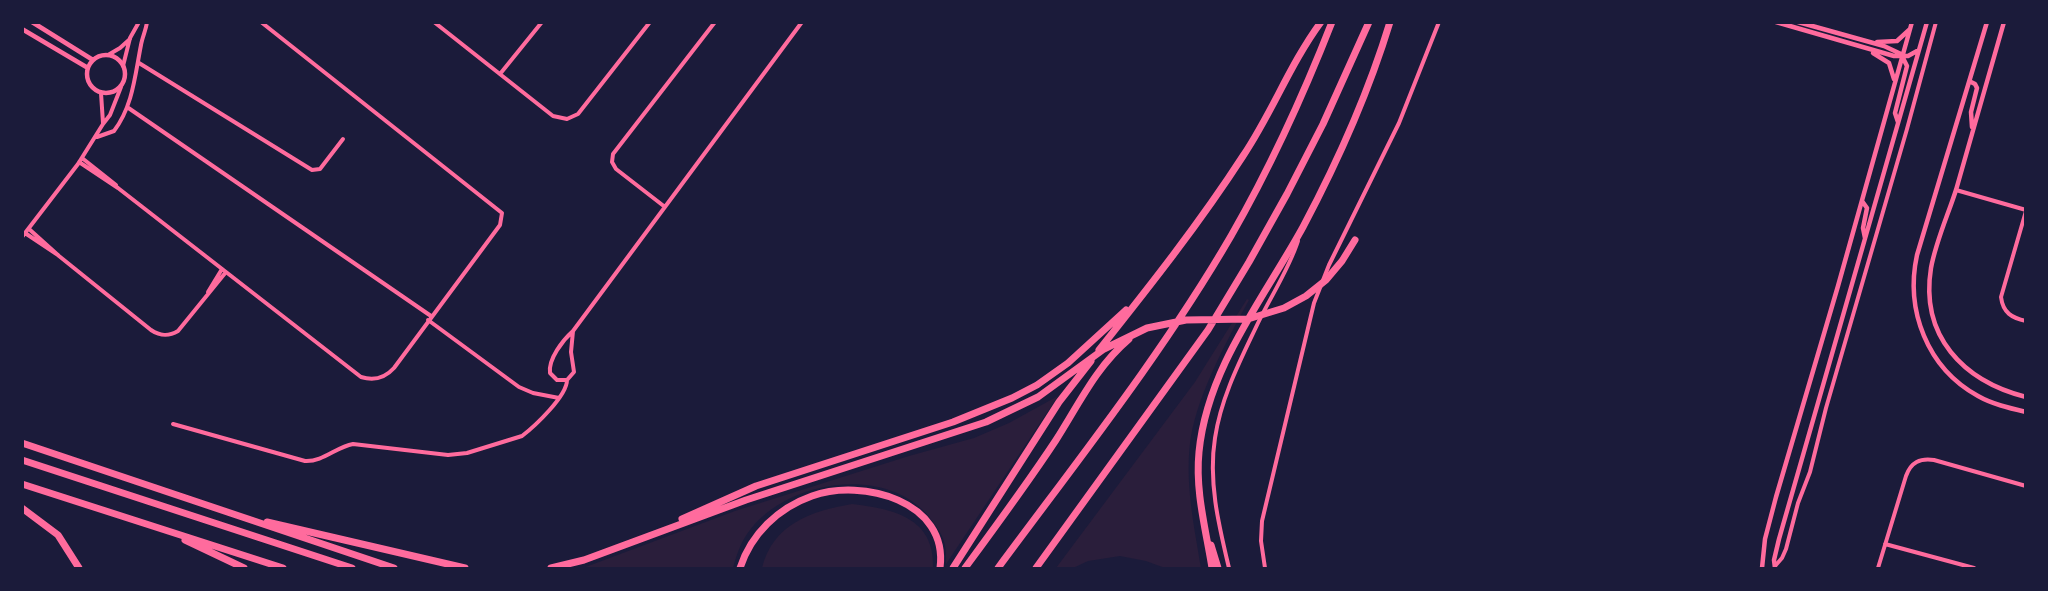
<!DOCTYPE html>
<style>
body{margin:0}
#map{position:relative;width:2048px;height:591px;overflow:hidden;background:#1b1b3a;font-family:"PT Sans",sans-serif}
canvas{display:block}
.frame{position:absolute;inset:0;border:24px solid #1b1b3a;pointer-events:none}
</style>
<div id="map">
<canvas width="2048" height="591"></canvas>
<div class="frame"></div>
</div>
<script>
const ctx = document.querySelector('canvas').getContext('2d');
ctx.lineJoin = 'round';
function fill(path, color) { ctx.fillStyle = color; ctx.fill(path, 'evenodd'); }
function trace(path, color, width, dash) { ctx.strokeStyle = color; ctx.lineWidth = width; ctx.lineCap = dash ? 'butt' : 'round'; ctx.setLineDash(dash || []); ctx.stroke(path); }
const green = new Path2D(`
 M1247 299 1249 300C1227 340 1199 392 1191 436 1184 480 1194 525 1201 568H1165L1146 561 1120 556 1088 561 1073 568H1056L1195 382Z
 M1058 396 946 564C947 542 943 535 930 518 887 463 783 480 747 534 740 544 736 557 733 568H583L735 511 909 456 974 438 1009 423Z
 M852 504C894 509 935 518 933 568H762C773 524 811 511 852 504Z`);
const minor = new Path2D(`
 M434 22 553 116 567 119 578 114 650 22
 M108 55 120 48 130 39
 M139 63 312 170 320 169 343 139
 M123 66 130 38 139 22
 M500 74 542 22
 M101 93 103 123
 M127 107 431 316
 M97 137 114 131C133 106 135 75 141 45 142 38 146 30 147 22
 M82 158 116 185
 M79 162 118 188 361 377C374 381 385 378 394 368L500 225 502 213 261 22
 M1956 190 2026 210
 M665 207 616 169 612 162 613 154 715 22
 M2026 211 2001 297C2003 313 2012 318 2026 321
 M29 229 59 256 151 330C160 336 168 337 178 331L226 272
 M25 233 58 255
 M22 237 78 164 103 124 110 115 121 87
 M208 292 222 269
 M428 320 519 387 533 393 559 398
 M573 331 802 22
 M573 331 571 352 574 372 567 380H557L550 373C548 359 563 340 573 331Z
 M173 424 305 461C323 462 336 447 353 444L448 455 467 453 522 436C535 426 567 396 567 380
 M1885 544 1974 568
 M1775 566 1782 558 1786 549 1798 503 1810 472 1826 408 1907 129 1936 22
 M1229 568C1219 526 1208 482 1215 438 1221 397 1241 359 1258 323 1271 296 1289 269 1298 241
 M1265 568 1261 541 1262 521 1314 303 1329 265 1399 123 1439 22
 M1878 568 1906 476C1911 462 1920 458 1934 460L2026 486`);
const tertiary = new Path2D(`
 M32 22 93 60
 M1776 22 1894 56H1908L1917 51
 M1798 22 1884 46 1901 54 1907 66 1895 113 1898 122
 M1987 22 1917 255C1905 310 1927 368 1978 396 1992 404 2009 408 2026 412
 M2004 22C1988 78 1972 134 1956 190 1948 215 1936 241 1931 268 1920 336 1963 381 2026 397
 M22 29 88 68
 M1877 42 1897 41 1909 30
 M1873 53 1889 63 1894 79
 M87 74a19 19 0 1 1 38 0a19 19 0 1 1-38 0Z
 M1971 82 1975 84 1977 88 1971 112 1972 127
 M1862 201 1867 208 1863 228 1865 238
 M1762 568 1765 539 1776 497 1838 286 1912 22
 M1775 568 1774 560 1779 539 1927 22`);
const motorway = new Path2D(`
 M1099 350C1149 287 1199 224 1243 156 1272 113 1290 64 1321 22
 M22 443 394 568
 M22 460 352 568
 M22 484 283 568
 M22 508 58 535 79 568
 M682 519 756 486 953 422 1012 398 1037 385 1068 363 1126 310
 M267 522 465 568
 M185 540 244 568
 M1211 545 1218 568
 M551 568 584 560 746 500 986 422 1038 397 1104 349 1147 328 1186 320 1248 319 1284 308 1306 296 1326 280 1342 261 1355 240
 M740 568C751 534 778 508 812 496 862 478 949 501 940 568
 M953 568 1059 402 1091 361
 M965 568C996 526 1027 484 1056 440 1079 404 1096 367 1129 339
 M998 568C1078 460 1163 353 1231 236 1270 168 1303 96 1332 22
 M1036 568 1208 330 1249 262 1287 194 1323 124 1369 22
 M1212 568C1206 530 1195 491 1199 452 1207 368 1264 298 1303 227 1337 163 1369 91 1390 22`);
fill(green, '#2a1e3b');
trace(minor, '#ff6b9d', 4);
trace(tertiary, '#ff6b9d', 4.5);
trace(motorway, '#ff6b9d', 7);
</script>
